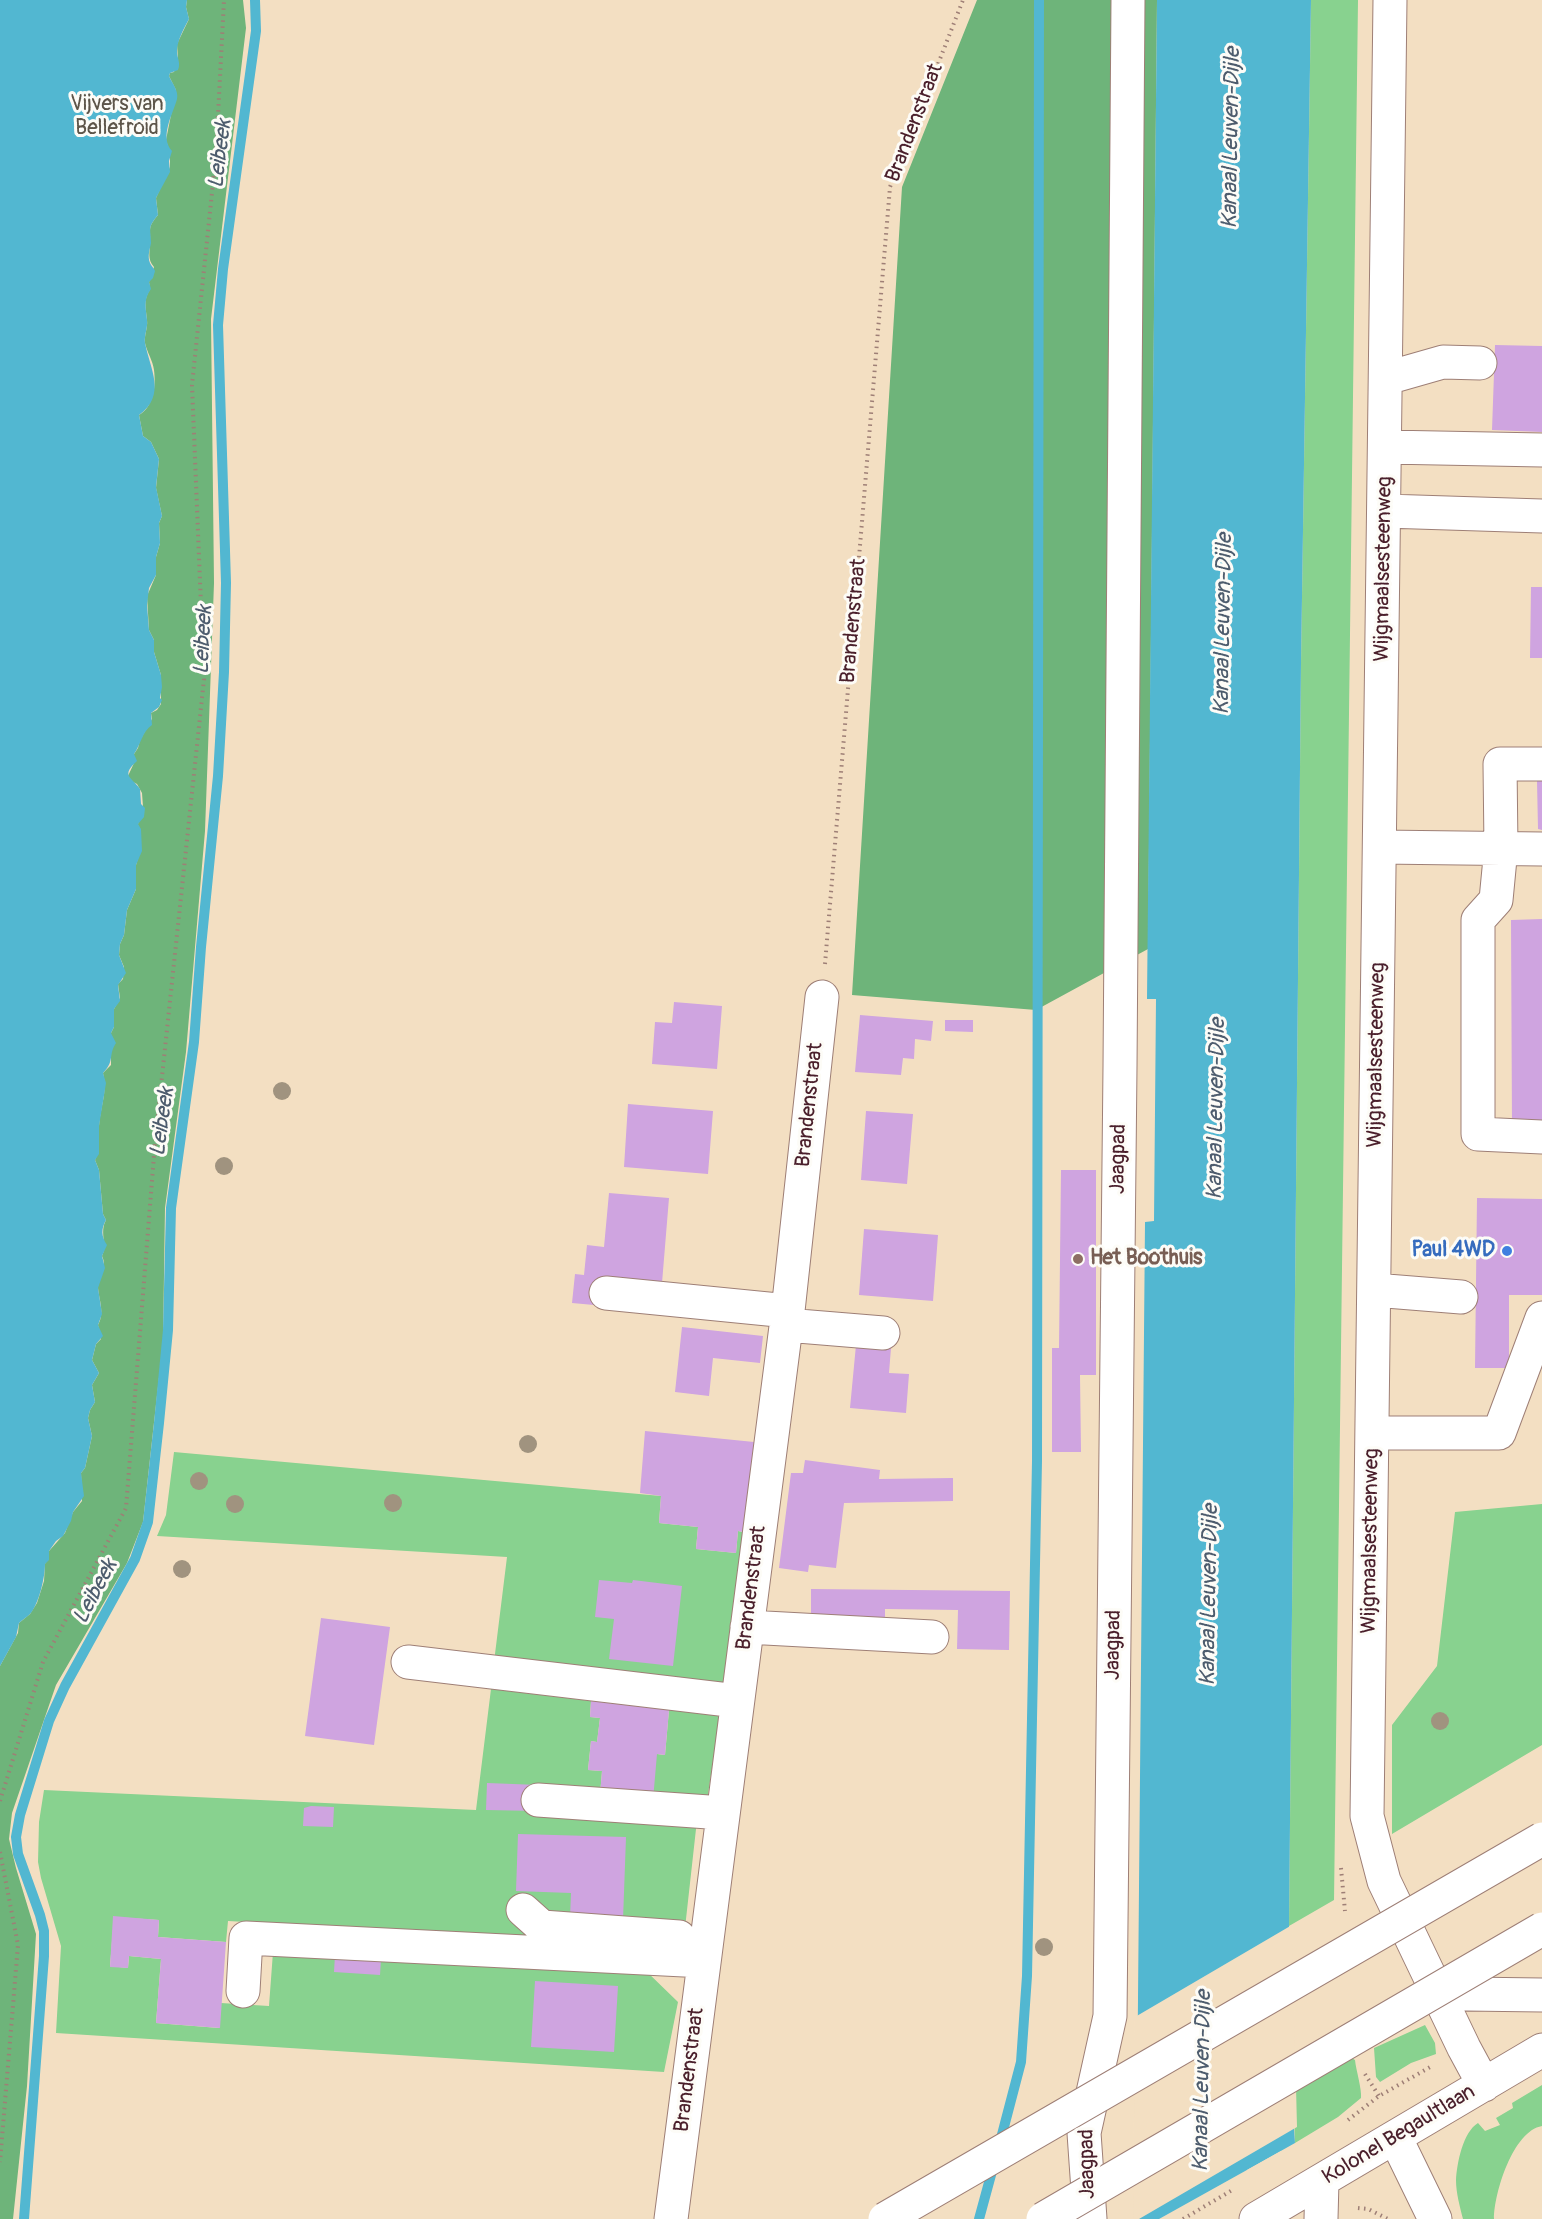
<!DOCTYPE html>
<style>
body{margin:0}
canvas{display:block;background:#f3dfc2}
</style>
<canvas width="1542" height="2219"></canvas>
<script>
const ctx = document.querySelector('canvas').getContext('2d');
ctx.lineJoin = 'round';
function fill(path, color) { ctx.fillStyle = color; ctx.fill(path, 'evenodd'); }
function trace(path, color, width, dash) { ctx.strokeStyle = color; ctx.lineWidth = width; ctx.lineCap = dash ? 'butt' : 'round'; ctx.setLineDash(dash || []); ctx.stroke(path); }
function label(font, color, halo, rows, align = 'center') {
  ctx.font = font + ' Pangolin,sans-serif'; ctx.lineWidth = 6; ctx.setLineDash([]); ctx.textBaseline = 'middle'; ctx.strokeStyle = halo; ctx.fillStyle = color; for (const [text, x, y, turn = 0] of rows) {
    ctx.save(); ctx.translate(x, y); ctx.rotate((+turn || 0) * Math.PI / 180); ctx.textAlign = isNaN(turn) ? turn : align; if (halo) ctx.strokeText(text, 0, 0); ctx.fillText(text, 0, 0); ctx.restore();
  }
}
const green = new Path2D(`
 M1311 0H1358L1334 1900 1289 1926 1301 663Z
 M174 1452 661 1496 659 1523 698 1527 696 1549 736 1553 738 1531 743 1532 726 1689 494 1662 507 1557 157 1536 166 1515Z
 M1542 1504V1745L1392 1834V1725L1437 1666 1455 1512Z
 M491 1689 591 1701 590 1717 600 1718 597 1742 591 1741 588 1770 602 1771 600 1795 657 1754 665 1755 669 1710 720 1716 704 1820H697L683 1946 228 1921 226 1942 158 1937 159 1920 114 1917 110 1966 128 1968 129 1956 161 1959 156 2023 219 2028 221 2003 269 2006 273 1952 643 1968 678 2002 664 2072 56 2033 61 1946 41 1878 38 1862 39 1822 44 1790 476 1810Z
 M1425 2025 1435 2043 1436 2054 1411 2063 1380 2082 1376 2077 1374 2048Z
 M1350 2057 1355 2060C1356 2070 1362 2089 1361 2098L1338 2117 1295 2143 1293 2090Z
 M1542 2085V2126C1513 2131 1494 2193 1494 2219H1463C1460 2207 1456 2193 1456 2180 1457 2163 1463 2132 1478 2123L1485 2131 1500 2125 1496 2118 1513 2108 1512 2103Z`);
const forest = new Path2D(`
 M187 0H243L246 28 211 319 214 583 205 831 186 1052 165 1208 163 1341 143 1522 127 1563 56 1685 12 1813 9 1839 16 1868 36 1934 27 2086 13 2219H0V1666L18 1633 19 1623 30 1614 37 1603 44 1581 45 1564 49 1551 65 1533 73 1512 82 1501 81 1473 85 1468 92 1436 88 1418 90 1410 95 1402 92 1385 99 1373 92 1360 96 1344 101 1339 98 1325C105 1313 99 1300 98 1288 98 1275 108 1269 102 1256 108 1245 99 1233 106 1220L103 1214 99 1170 95 1160C101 1149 98 1138 99 1126 100 1108 108 1091 103 1073L111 1065V1033L114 1027V1009L120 998 118 984 123 979 124 967 119 955 120 944 124 935 127 910 136 889V865L139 855 138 824 143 807 142 793 137 784 129 780 128 776 134 763V754L138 748 140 740 152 719 151 713 157 710 161 704V675L154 652V640L149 630 147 596 156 575V557L160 543 159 523 162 516 156 488 159 459 151 442 143 436 139 415C154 406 156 386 154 370 153 361 147 352 145 343 144 335 148 328 147 320 146 308 143 300 150 289L149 282 154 267C147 259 150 252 150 243 151 228 147 228 158 215L156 198 170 167V154L166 140 176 90 169 76 170 73 174 72 178 59 177 44 189 19 186 7Z
 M977 0H1157L1148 949 1036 1010 852 995 902 187Z`);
const water = new Path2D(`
 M0 0H187L186 7 189 19C184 28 177 41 177 51 177 58 181 63 178 70L170 73 169 76C172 83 179 91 177 99 173 114 159 137 172 151L169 161 170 172 156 198 158 215C147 228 151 228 151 243 150 249 147 256 150 263 151 266 154 268 155 271L153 278 149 282 151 289C143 300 146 308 147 320 148 328 144 335 145 343 150 369 167 395 139 415L143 436 151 442 159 459 156 487 162 516 159 523 160 543 156 557V575L149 588 147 605 149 630 154 640V652L161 675 162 687 160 698 162 700 159 707 151 713 152 725C142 732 141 744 134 754L137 761C120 776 132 777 140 789L141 804 145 808 144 817 138 824 141 829 142 851 136 865V889L127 910 124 935 120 944 119 955 126 973 118 985 120 1001 114 1009V1027L111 1033 116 1043C108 1055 115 1061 103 1073L106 1083 99 1126V1154L95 1160 99 1170 103 1214 106 1220C101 1229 101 1236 107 1245L102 1256 105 1268 98 1288 102 1314 98 1325 103 1336 96 1344 92 1360 99 1373 92 1385 95 1402 90 1410 88 1418 92 1436 85 1468 81 1473 84 1496 73 1512 71 1521 63 1536 56 1541 49 1551V1560L45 1564C45 1577 39 1604 30 1614 27 1617 22 1620 19 1623L16 1637 0 1666Z
 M1157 0H1311L1301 663 1289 1926 1292 2101 1295 2143 1247 2170 1245 2219H1136L1145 1222 1154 1221 1156 999H1147Z`);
const pier = new Path2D(`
 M1292 1925 1297 2127 1139 2219H1133L1135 2017Z
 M1281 2151 1282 2153 1250 2172 1248 2219H1159Z`);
const stream = new Path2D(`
 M999 2146 1021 2062 1027 1976 1037 1461 1039 0
 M24 2219 44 1956V1931L40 1915 18 1854 16 1837 20 1815 49 1721 65 1686 135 1559 148 1522 159 1423 168 1330 171 1208 194 1042 201 947 218 776 224 672 226 583 218 325 223 269 256 31 255 0
 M979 2219 994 2164`);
const building = new Path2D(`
 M1495 345 1542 346V432L1492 430Z
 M1531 587H1542V658H1530Z
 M1537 781H1542V830L1538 829Z
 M1542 919V1131L1512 1130 1511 920Z
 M674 1002 722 1006 717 1069 652 1064 655 1022 672 1023Z
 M860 1015 933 1021 931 1041 915 1039 914 1059 903 1058 901 1075 855 1072Z
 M945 1020H973V1032L945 1031Z
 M628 1104 713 1111 708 1174 624 1167Z
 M866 1111 913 1114 907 1184 861 1180Z
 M1061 1170H1096V1375H1080L1081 1452H1052V1348H1059Z
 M609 1193 669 1198 662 1283 605 1306 572 1303 575 1274 584 1275 587 1245 604 1247Z
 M1477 1198 1542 1199V1295H1509V1368H1475Z
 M864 1229 938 1235 933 1301 859 1295Z
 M682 1327 763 1336 760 1363 713 1358 709 1396 675 1392Z
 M856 1345 891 1348 889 1373 909 1374 906 1413 850 1408Z
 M645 1431 754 1442 743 1532 738 1531 736 1553 696 1549 698 1527 659 1523 661 1496 640 1493Z
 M805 1460 880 1470 879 1479 953 1478V1501L844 1503 836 1568 809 1565 808 1572 779 1568 791 1473H803Z
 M599 1580 632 1583 633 1580 682 1586 673 1666 609 1659 614 1619 595 1617Z
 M811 1589 1010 1591 1009 1650 957 1649 958 1610 885 1609V1619L811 1618Z
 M321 1618 390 1627 374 1745 305 1736Z
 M591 1701 669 1710 665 1755 657 1754 653 1800 600 1795 602 1771 588 1770 591 1741 597 1742 600 1718 590 1717Z
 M487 1783 539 1785 537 1811 486 1810Z
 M311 1806 334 1807 333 1827 303 1826 304 1808Z
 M518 1834 626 1837 623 1920 570 1918 571 1893 516 1891Z
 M113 1916 159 1920 158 1937 226 1942 220 2028 156 2023 161 1959 129 1956 128 1968 110 1967Z
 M335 1955 381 1959 380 1975 334 1972Z
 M535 1981 618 1986 614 2052 531 2047Z`);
const path = new Path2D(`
 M825 964 890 187 963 0
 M0 1801 43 1662 126 1508 155 1143 204 679 192 385 216 154 224 0
 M0 1852 18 1945 0 2162
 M1341 1868 1345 1911
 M1365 2074 1379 2096
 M1348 2120 1379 2096 1432 2066
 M1358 2208 1368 2209 1388 2219
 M1183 2219 1234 2189`);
const minor = new Path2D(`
 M1390 0 1367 1816 1384 1881 1464 2048 1484 2085
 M1387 378 1443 362 1480 363
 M1386 447 1542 450
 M1385 511 1542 516
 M1542 764H1500L1501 848 1496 900 1478 920V1134L1542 1137
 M1380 847 1542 849
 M1374 1290 1461 1297
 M606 1293 788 1311
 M786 1325 883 1333
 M1372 1433H1499L1542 1318
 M747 1627 932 1637
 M408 1662 737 1701
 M538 1800 723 1813
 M523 1910 542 1927 679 1937
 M1432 1981 1466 1994 1542 1995
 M243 1991 246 1938 704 1961
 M1395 2137 1435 2219
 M671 2219 788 1311 822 997
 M1090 2219 1084 2133 1110 2016 1120 1067 1128 0
 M1256 2219 1542 2050
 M1321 2219 1322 2181`);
const highwayBridge = new Path2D(`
 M885 2219 1542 1839
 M1043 2219 1542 1929`);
const trees = [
 [282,1091],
 [224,1166],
 [528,1444],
 [199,1481],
 [393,1503],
 [235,1504],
 [182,1569],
 [1440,1721],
 [1044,1947]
];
const markers = [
 [1507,1251,6,"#3f7fe0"],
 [1078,1259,6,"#8d6e63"]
];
const parkNames = [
 ["Vijvers van",117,105],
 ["Bellefroid",117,129]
];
const streetNames = [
 ["Brandenstraat",915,123,-69],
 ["Wijgmaalsesteenweg",1384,569,-89],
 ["Brandenstraat",854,621,-85],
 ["Wijgmaalsesteenweg",1377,1055,-89],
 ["Brandenstraat",810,1105,-84],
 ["Jaagpad",1119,1159,-89],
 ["Wijgmaalsesteenweg",1371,1541,-89],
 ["Brandenstraat",752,1588,-83],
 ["Jaagpad",1114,1645,-89],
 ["Brandenstraat",690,2070,-83],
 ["Kolonel Begaultlaan",1399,2135,-31],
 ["Jaagpad",1088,2164,-91]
];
const shopNames = [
 ["Paul 4WD",1495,1251]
];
const educationNames = [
 ["Het Boothuis",1090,1259]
];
const waterNames = [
 ["Kanaal Leuven-Dijle",1232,138,-89],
 ["Leibeek",221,154,-83],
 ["Kanaal Leuven-Dijle",1224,624,-89],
 ["Leibeek",204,640,-87],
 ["Kanaal Leuven-Dijle",1217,1109,-89],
 ["Leibeek",163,1122,-82],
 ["Leibeek",96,1592,-62],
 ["Kanaal Leuven-Dijle",1210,1595,-89],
 ["Kanaal Leuven-Dijle",1203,2081,-89]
];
fill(green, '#88d28f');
fill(forest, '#6eb47a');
fill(water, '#52b7d1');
fill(pier, '#f3dfc2');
trace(stream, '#52b7d1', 10);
fill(building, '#cfa4e0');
trace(minor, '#9e7f76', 35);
trace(path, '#9e7f76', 4, [1.5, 4.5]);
trace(minor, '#fff', 33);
trace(highwayBridge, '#9e7f76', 35, []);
trace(highwayBridge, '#fff', 33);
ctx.fillStyle = '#a0937f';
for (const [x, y] of trees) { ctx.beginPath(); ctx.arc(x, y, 9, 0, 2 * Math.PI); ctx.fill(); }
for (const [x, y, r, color] of markers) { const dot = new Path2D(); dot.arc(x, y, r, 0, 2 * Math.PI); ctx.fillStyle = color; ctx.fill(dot); trace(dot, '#fdfcf7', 2); }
label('21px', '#5d5549', '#fdfcf7', parkNames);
label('21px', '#4a1f2b', '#fdfcf7', streetNames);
label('bold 21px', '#366cbe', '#fdfcf7', shopNames, 'right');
label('bold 21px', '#785e54', '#fdfcf7', educationNames, 'left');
label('italic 22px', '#4d5c6d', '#fdfcf7', waterNames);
</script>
